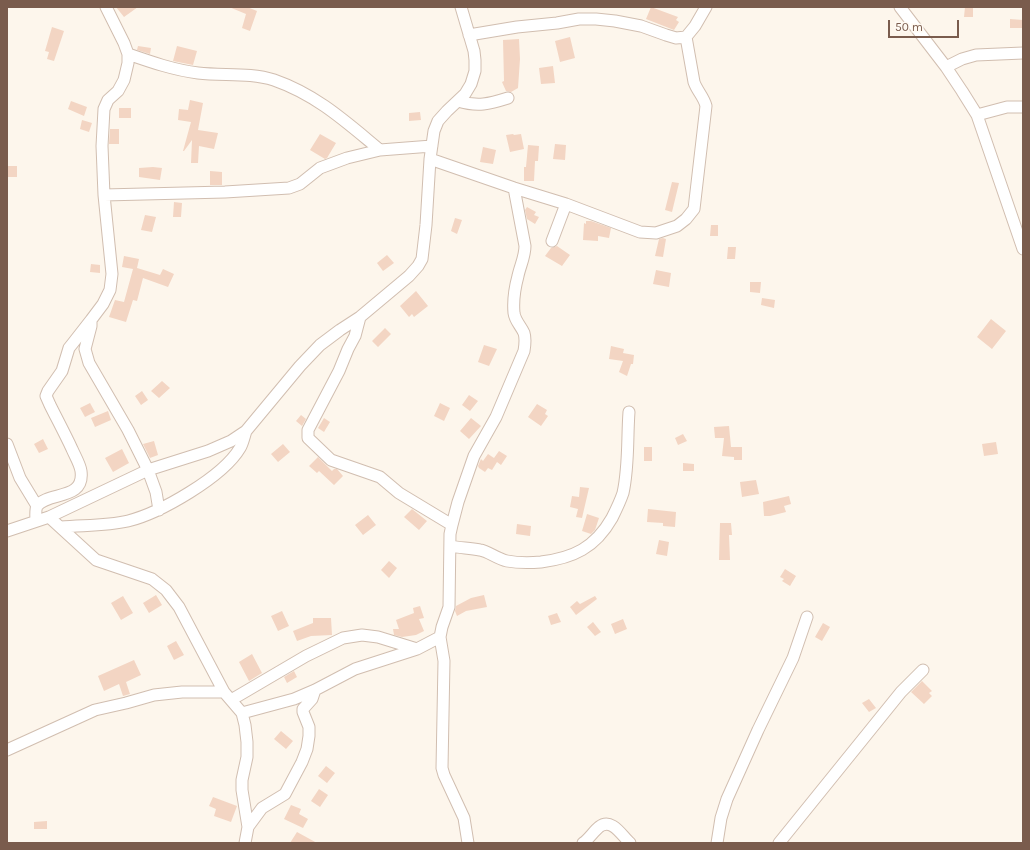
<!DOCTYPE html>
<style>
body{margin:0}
#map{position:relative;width:1030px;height:850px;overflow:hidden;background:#fdf6ec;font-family:Karla,sans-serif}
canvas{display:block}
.frame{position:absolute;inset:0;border:8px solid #7a5c4d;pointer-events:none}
.scale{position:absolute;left:888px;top:20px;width:71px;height:18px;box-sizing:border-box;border:2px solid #7a5c4d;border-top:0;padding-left:5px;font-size:12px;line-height:14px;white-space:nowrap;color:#7a5c4d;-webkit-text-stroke:3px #fffaf3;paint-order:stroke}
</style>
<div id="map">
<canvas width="1030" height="850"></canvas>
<div class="frame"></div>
<div class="scale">50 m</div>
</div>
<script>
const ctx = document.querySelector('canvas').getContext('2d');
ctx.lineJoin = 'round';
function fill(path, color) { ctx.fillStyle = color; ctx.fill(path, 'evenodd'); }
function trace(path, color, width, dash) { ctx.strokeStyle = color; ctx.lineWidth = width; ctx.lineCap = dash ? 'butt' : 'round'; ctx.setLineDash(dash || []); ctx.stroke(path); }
const building = new Path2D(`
 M116 7H138L124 17Z
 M229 7H247L257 11 250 31 242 28 246 14Z
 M651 7 678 17 676 20 679 22 674 30 646 19Z
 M965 7H973V17H964Z
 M1010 19 1023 20V28H1010Z
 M52 27 64 31 54 61 47 59 49 52 45 51Z
 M570 37 575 58 560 62 555 41Z
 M519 39 520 59 518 88 511 92 506 91 502 82 504 81 503 40Z
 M138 46 151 48 150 54 137 50Z
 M177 46 197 51 193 65 173 61Z
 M553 66 555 83 541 84 539 68Z
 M190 100 203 103 198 130 218 133 214 149 199 146 198 163H191L192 140 184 151H183L191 122 178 120 179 109 188 110Z
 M71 101 87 107 84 116 68 109Z
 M119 108H131V118H119Z
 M420 112 421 120 409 121V113Z
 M82 120 92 123 89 132 80 129Z
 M110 129H119V144H109Z
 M320 134 336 143 327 158 325 159 310 150Z
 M513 134 514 135 521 134 524 149 510 152 506 135Z
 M555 144 566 145 565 160 553 159Z
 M528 145 539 146 538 161H535L534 181H524V167H526Z
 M483 147 496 150 493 164 480 162Z
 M7 166H17V177H7Z
 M153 167 162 168 160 180 139 177V168Z
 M210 171 222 172V185H210Z
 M672 182 679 183 672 212 665 210Z
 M174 202 182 203 181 217H173Z
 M527 207 536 212 534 215 539 217 535 224 527 219 525 210Z
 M145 215 156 217 152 232 141 230Z
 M455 218 462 220 457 234 451 231Z
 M586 221H591L611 228 609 238 598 236V241L583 240 584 223 586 224Z
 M711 225H718V236H710Z
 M663 238 666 239 663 257 655 256 659 239Z
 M557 246 570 255 562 266 545 256 551 248Z
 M728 247H736L735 259H727Z
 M387 255 394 263 383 271 377 263Z
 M124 256 139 259 137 268 160 275 163 269 174 274 168 287 143 278 137 301 133 300 126 322 109 317 115 300 124 302 133 269 122 267Z
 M91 264 100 265V273L90 272Z
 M656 270 671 273 669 287 653 284Z
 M750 282H761L760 293 750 292Z
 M416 291 428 306 414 317 412 314 409 317 400 306Z
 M762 298 775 300 774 308 761 305Z
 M991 319 1006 331 992 349 977 337Z
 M385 328 391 334 378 347 372 341Z
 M484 345 497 349 489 366 478 362Z
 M611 346 624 349 623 353 634 355 633 364H631L627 376 619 372 623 361 609 359Z
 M162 381 170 388 159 398 151 391Z
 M142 391 148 400 141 405 135 396Z
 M469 395 478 401 470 411 462 405Z
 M90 403 95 412 85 417 80 408Z
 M440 403 450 408 444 421 434 416Z
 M537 404 547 410 545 414 548 416 541 426 528 417Z
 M108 411 111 420 95 427 91 418Z
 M301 415 306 419 302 426 296 421Z
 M324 418 330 422 324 432 318 428Z
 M471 418 481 426 469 439 460 431Z
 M729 426 731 447H742V460H734V457L722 456 724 438H715L714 427Z
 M683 434 687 441 678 445 675 438Z
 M43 439 48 449 39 453 34 444Z
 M154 441 158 455 150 458 143 444Z
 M996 442 998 454 984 456 982 444Z
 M283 444 290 452 278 462 271 454Z
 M644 447H652V461H644Z
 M122 449 129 463 113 472 105 458Z
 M499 451 507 456 501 465 497 462 492 470 488 468 485 472 479 468 478 466 481 459 483 461 488 454 494 458Z
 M318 457 332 471 334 469H337L343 476 334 485 319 471 317 473 309 466Z
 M683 463 694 464V471H683Z
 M756 480 759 494 742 497 740 482Z
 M580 487 589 488 582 518 576 517 578 509 570 507 572 496 579 497Z
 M789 496 791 504 784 506 786 512 770 516H764L763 502Z
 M412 509 427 521 419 530 404 517Z
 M648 509 676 512 675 527 663 526V523L647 522Z
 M587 514 599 518 595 530 591 534 582 531Z
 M368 515 376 525 363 535 355 525Z
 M720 523H731L732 535H729L730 560H719Z
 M517 524 531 526 530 536 516 534Z
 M659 540 669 542 667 556 656 554Z
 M389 561 397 568 389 578 381 570Z
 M785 569 796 576 790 586 782 581 784 579 780 577Z
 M156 595 162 605 149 613 143 603Z
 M484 595 487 607 466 611 457 616 455 611 456 606 471 598Z
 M123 596 133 613 121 620 111 603Z
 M595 596 597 599 576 615 570 607 577 601 580 604Z
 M420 606 424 618 419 619 424 631 416 635 402 637 394 635 393 629H399L396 620 414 613 413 608Z
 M282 611 289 626 278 631 271 616Z
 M557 613 561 622 551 625 548 616Z
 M313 618H331L332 635 311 636 297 641 293 631 313 623Z
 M623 619 627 629 615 634 611 624Z
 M593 622 601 632 595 636 587 627Z
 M823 623 830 627 822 641 815 637Z
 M176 641 184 655 174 660 167 646Z
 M252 654 262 673 249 681 239 662Z
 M134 660 141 675 126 682 130 694 123 696 119 684 104 691 98 676Z
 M294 671 297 677 287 683 284 677Z
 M922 681 932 691 929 693 932 696 924 704 911 692Z
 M869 699 876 708 869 712 862 703Z
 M281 731 293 741 286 749 274 739Z
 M326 766 335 773 327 783 318 776Z
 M319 789 328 795 320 807 311 801Z
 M213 797 237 806 231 822 214 816 216 809 209 806Z
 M291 805 301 809 299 814 308 819 303 828 284 819Z
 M47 821V829H34V822Z
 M297 832 317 843H290Z`);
const minor = new Path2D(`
 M106 7 124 43 128 54V63L124 80 118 91 108 100 104 109 102 146 104 195 112 274 110 290 103 304 91 320V326L85 349 89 363 128 430 148 470 156 492 159 510
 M900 7 946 67 962 91 977 115 1023 249
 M469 35 517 27 557 23 579 19H596L615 21 641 26 666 35 676 38 686 37 695 26 706 7
 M128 54C151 62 174 70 198 73 223 76 250 72 274 80 317 95 346 122 380 150
 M946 67 962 59 976 55 1023 53
 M458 101C478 107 489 104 508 98
 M977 115 1007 107H1023
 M430 159 514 188 566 204 640 232 656 233 677 226 686 219 694 209 706 106C704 97 697 91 694 82L686 37
 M104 195 225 192 289 188 300 184 320 168 347 158 380 150 432 146
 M552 241 566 204
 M360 317 355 336 348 349 339 371 308 430V438L331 460 380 477 399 493 452 525
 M7 444 20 478 37 506
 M49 517 96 560 152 579 166 590 179 607 224 692 242 713 245 725 247 742V757L242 780V790L248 827 245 843
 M36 521C36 517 35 510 37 506 48 491 85 501 81 471 80 464 75 456 72 449 65 434 57 419 50 405L46 396 48 391 62 371 69 348 73 343 91 320
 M61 527C83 525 106 526 128 521 160 513 223 477 240 448 243 443 244 437 246 431
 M7 531 49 517 148 470 208 451 231 441 246 431 300 366 320 345 340 330 360 317 409 276 418 266 422 259 426 225 430 159 434 131 438 121 447 111 465 94 471 84 475 71V60L474 51 461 7
 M450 546C460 548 469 548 480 550 488 551 497 559 507 561 518 563 529 563 541 562 573 558 595 548 612 518 616 510 620 502 623 493 629 466 627 439 629 412
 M231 700 306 656 343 638 362 635 378 637 417 649
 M242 713 294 699 315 690 355 669 417 649 440 637
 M7 750 95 710 126 703 154 695 182 692H224
 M248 827 262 808 285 794 302 762 307 749 309 736V727L303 712V709L312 699 315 690
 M468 843 464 818 444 775 442 768 444 661 440 637 442 627 449 607 450 534 452 525 458 502 474 456 496 417 524 351C525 345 526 339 524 333 521 326 515 321 514 313 513 302 515 287 518 276 520 266 525 257 525 246L514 188
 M583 843C589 839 593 832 599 827 612 817 622 836 630 843
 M717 843 721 818 727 799 758 730 793 658 807 617
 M779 843 901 692 923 670`);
fill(building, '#f3d5c3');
trace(minor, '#d1beb0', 13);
trace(minor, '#fff', 11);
</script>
